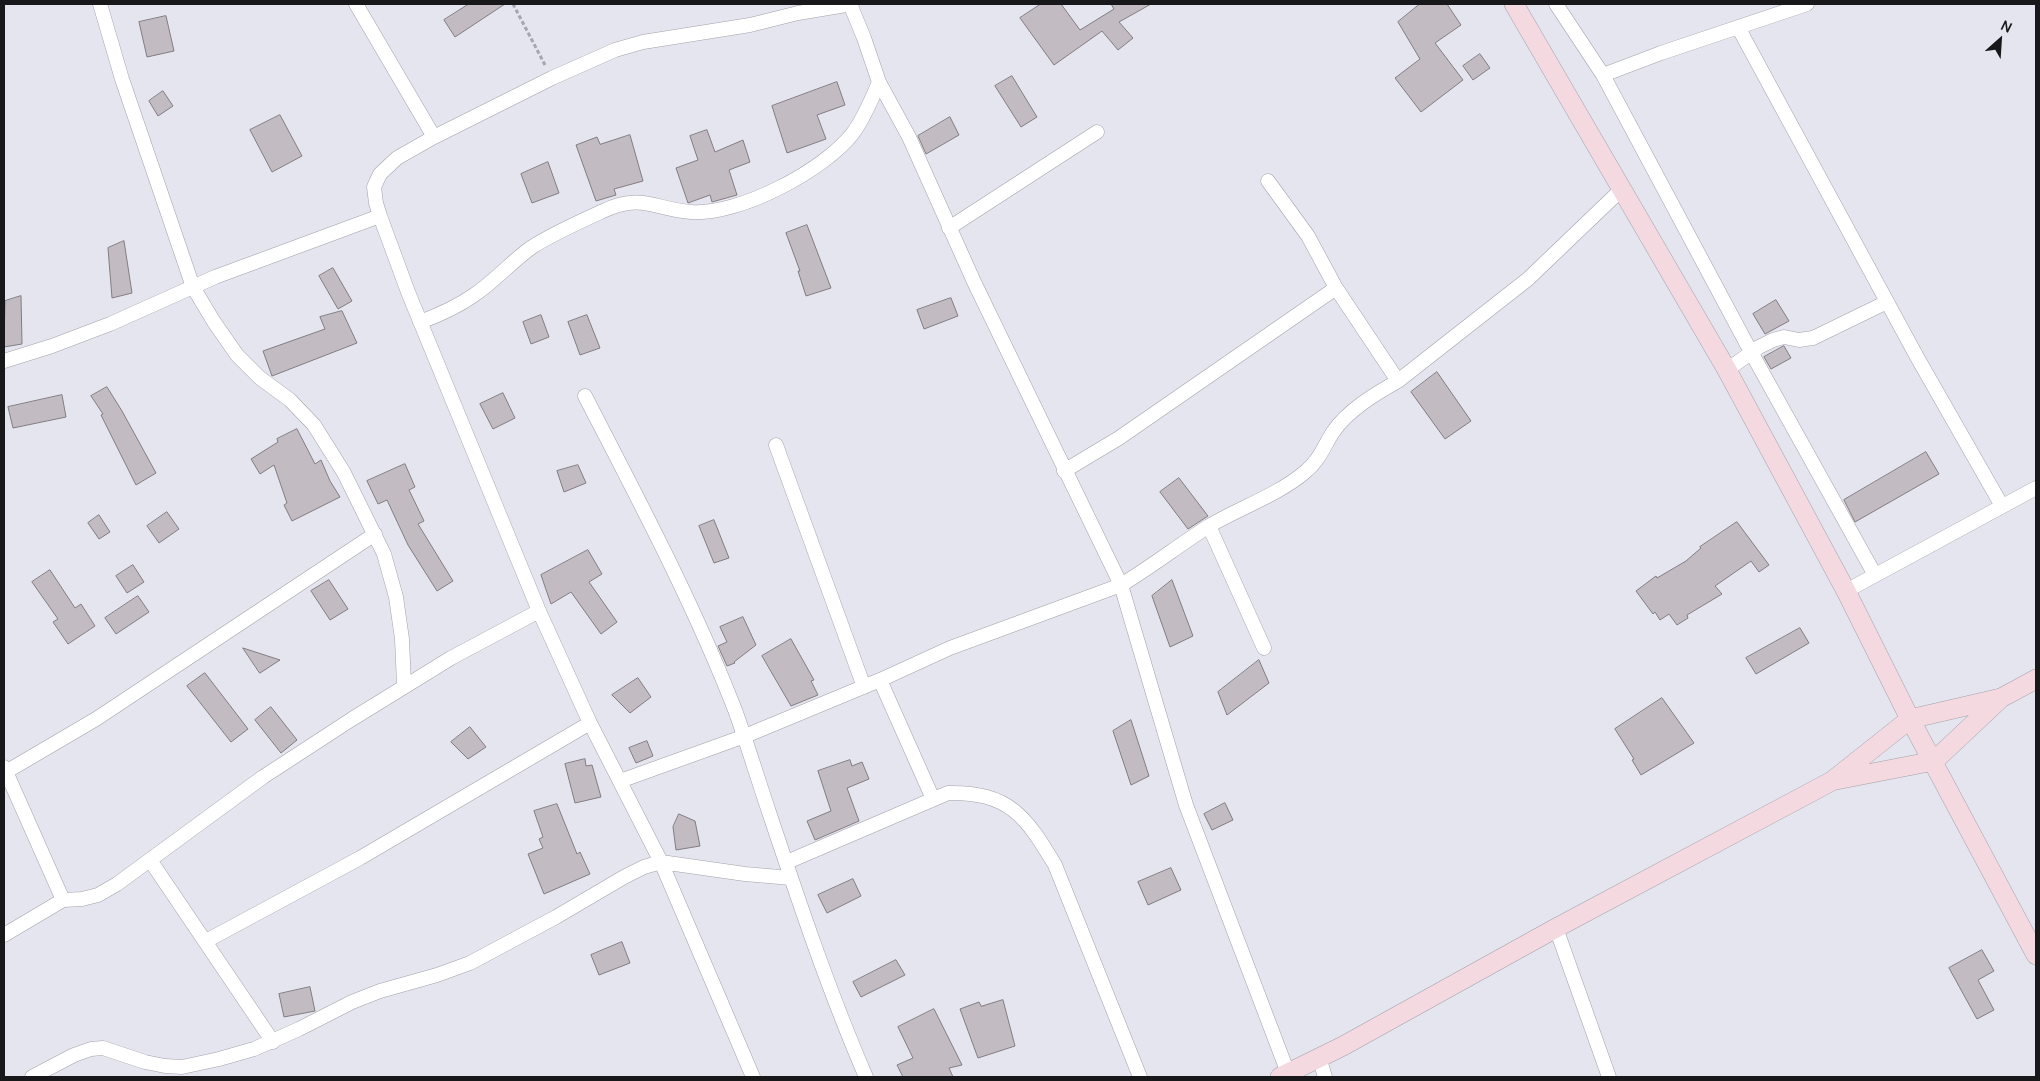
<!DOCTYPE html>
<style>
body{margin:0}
#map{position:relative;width:2040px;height:1081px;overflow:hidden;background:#e5e5ef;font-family:Manrope,sans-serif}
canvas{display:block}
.frame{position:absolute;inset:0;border:5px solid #18181b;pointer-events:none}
.north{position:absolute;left:1975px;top:15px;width:50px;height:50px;-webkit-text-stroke:4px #e5e5ef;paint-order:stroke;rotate:26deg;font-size:14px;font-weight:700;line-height:20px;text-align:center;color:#18181b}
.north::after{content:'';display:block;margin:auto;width:18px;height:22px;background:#18181b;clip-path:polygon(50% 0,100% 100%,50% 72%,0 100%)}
</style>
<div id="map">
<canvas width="2040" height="1081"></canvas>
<div class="frame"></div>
<div class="north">N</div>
</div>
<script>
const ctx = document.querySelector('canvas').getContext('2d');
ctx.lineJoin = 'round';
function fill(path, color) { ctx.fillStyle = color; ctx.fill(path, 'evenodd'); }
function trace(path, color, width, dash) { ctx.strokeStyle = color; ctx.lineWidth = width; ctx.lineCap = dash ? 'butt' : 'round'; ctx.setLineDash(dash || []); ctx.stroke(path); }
const building = new Path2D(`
 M469 4H505L455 37 444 20Z
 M1041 4H1061L1080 30 1114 9 1111 4H1151L1119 22 1133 38 1118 50 1102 31 1054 65 1020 18Z
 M1420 4H1447L1461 25 1435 43 1463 80 1421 112 1395 78 1420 59 1398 22Z
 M166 16 174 51 147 57 139 22Z
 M1480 54 1490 68 1473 80 1463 66Z
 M1012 76 1037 117 1021 127 995 86Z
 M837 82 845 105 817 115 826 139 787 153 772 106Z
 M163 91 173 106 158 116 149 101Z
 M280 115 302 156 272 172 250 130Z
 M950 117 959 135 926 154 918 136Z
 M707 130 715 152 743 140 750 162 729 170 737 195 712 202 710 195 688 203 676 168 698 160 690 136Z
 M630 135 643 181 614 189 616 195 596 201 576 145 597 137 600 144Z
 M548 162 559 193 532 203 521 174Z
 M807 225 831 288 806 296 798 271H800L786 233Z
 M124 241 132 293 112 298 108 248Z
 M333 268 352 301 338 309 319 276Z
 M21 296 22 344 4 347 5 301Z
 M951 298 958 316 924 329 917 310Z
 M1776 300 1789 321 1765 334 1753 314Z
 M342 311 357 343 272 376 263 351 325 329 320 317Z
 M541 315 549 337 531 344 523 322Z
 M587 315 600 348 580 355 568 322Z
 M1784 346 1791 358 1771 369 1764 357Z
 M1437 372 1471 421 1445 439 1411 392Z
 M107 387 122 411 156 473 136 485 101 415 103 414 91 396Z
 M503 393 515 418 493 429 480 404Z
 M62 395 66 417 13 428 8 407Z
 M297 429 315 464 321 460 330 481 340 497 292 521 284 505 287 503 274 465 260 474 251 459 278 442 277 439Z
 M1926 452 1939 474 1855 522 1844 500Z
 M405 464 415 487 409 490 424 521 418 524 453 581 437 591 408 545 387 500 378 504 367 481Z
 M578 465 586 483 564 492 557 471Z
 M1179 478 1208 516 1188 529 1160 492Z
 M167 512 179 529 159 543 147 526Z
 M99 515 110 532 99 539 88 523Z
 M714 520 729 558 714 563 699 526Z
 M1737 522 1769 565 1759 572 1751 561 1715 586 1722 594 1687 615 1688 618 1677 625 1669 614 1660 620 1655 612 1653 614 1636 591 1656 576 1657 578 1686 561 1701 548 1700 547Z
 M588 550 602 574 589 582 617 622 601 634 571 592 551 604 541 575Z
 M133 565 144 582 127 593 116 576Z
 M50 570 75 608 81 604 95 626 68 644 53 622 58 619 32 582Z
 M329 580 348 609 330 620 311 591Z
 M1172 580 1193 636 1170 647 1152 596Z
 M138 596 149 612 116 634 105 618Z
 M743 617 756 645 734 662 735 663 727 666 718 646 727 642 720 627Z
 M1800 628 1809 643 1756 674 1746 658Z
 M791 639 814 680 811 681 818 695 791 706 762 656Z
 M243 648 280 660 260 673Z
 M1259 660 1269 683 1227 715 1218 692Z
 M205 673 248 729 231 742 187 686Z
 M638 678 651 697 630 713 612 695Z
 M1662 698 1694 743 1641 775 1632 760 1634 759 1615 729Z
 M271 707 297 740 281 753 255 720Z
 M1131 720 1149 776 1131 785 1113 731Z
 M470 727 486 747 468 759 451 742Z
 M647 741 653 756 636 763 629 748Z
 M585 759 586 766 592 765 601 797 575 803 565 764Z
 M850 760 852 766 862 762 869 779 847 788 859 821 815 840 807 821 831 811 818 771Z
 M1225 803 1233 820 1212 830 1204 814Z
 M557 804 577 854 580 852 590 874 544 894 528 854 543 848 539 839 543 837 534 811Z
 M679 814 695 821 700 846 676 850 673 827Z
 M1171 868 1181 890 1148 905 1138 882Z
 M853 879 861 896 827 913 818 895Z
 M622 942 630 963 599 975 591 955Z
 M1982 950 1994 971 1978 980 1994 1010 1977 1019 1949 968Z
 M896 960 905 975 861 997 853 982Z
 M310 987 315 1011 284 1017 279 994Z
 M1003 1000 1015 1046 978 1058 960 1009 979 1002 981 1006Z
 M934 1009 962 1065 949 1068 953 1077H903L897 1065 913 1058 898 1027Z`);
const path = new Path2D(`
 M513 4 545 65`);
const street = new Path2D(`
 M100 4 122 79 193 287 214 322 237 355 260 378 290 400 314 425 344 473 384 554 396 597 402 639 404 685
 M356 4 434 137
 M850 4 864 38 879 82 909 137 975 284 1121 585 1186 805 1288 1073
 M1556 4 1603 75 1751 352 1875 575
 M1738 27 1917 357 2002 506
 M1603 75 1661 53 1807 4
 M1268 181 1308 236 1336 288 1398 381
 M949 228 1097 132
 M420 322C439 315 457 307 474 295 495 281 512 261 532 247 552 234 581 221 603 211 642 193 654 209 691 212 738 216 825 170 853 133 864 118 872 99 879 82
 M4 361 52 346 110 324 215 277 380 216
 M1727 370 1759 347 1773 340 1784 337 1799 340 1813 338 1887 302
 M585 396C638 499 693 602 735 710 746 740 755 770 765 800 796 893 827 987 866 1077
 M776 445 864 687
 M1064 471 1119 438 1336 288
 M1209 526 1264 648
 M1846 591 2036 488
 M880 680 933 799
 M4 767 63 900
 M4 773 96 719 375 534
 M620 781 745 736 880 680 950 648 1121 585C1151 567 1179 545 1209 526 1239 508 1278 495 1305 472 1319 461 1324 446 1333 432 1348 410 1375 394 1398 381L1528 279 1623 188
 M150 860 273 1042
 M787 862 948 793C1010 792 1026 817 1055 865L1140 1077
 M1556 928 1609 1077
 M4 935 63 900 82 899 98 895 117 884 263 777 352 719 451 658 539 611
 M206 941 360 858 590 723
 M1319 1057 1325 1077
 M32 1077 74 1055 91 1049 103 1048 145 1062 165 1066 182 1067 219 1059 254 1049 299 1029 352 1002 380 991 437 975 470 963 556 917 624 877 644 867 661 862 745 874 791 878
 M753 1077 661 862 590 723 539 611 408 292 380 216 376 203 374 187 380 174 397 158 434 137 552 78 615 50 643 42 750 25 798 13 852 4`);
const secondary = new Path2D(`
 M1514 4 1727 370 1846 591 1910 719 2036 955
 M1836 780 1934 761 2000 699
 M1280 1077 1343 1046 1556 928 1832 781 1910 719 2001 698 2036 679`);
fill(building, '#c2bbc2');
trace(building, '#827c82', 1);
trace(street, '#a2a1aa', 15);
trace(secondary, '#a2a1aa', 20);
trace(path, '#a6a6ae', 3, [4, 2.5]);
trace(street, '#fff', 14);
trace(secondary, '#f4dae0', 19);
</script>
